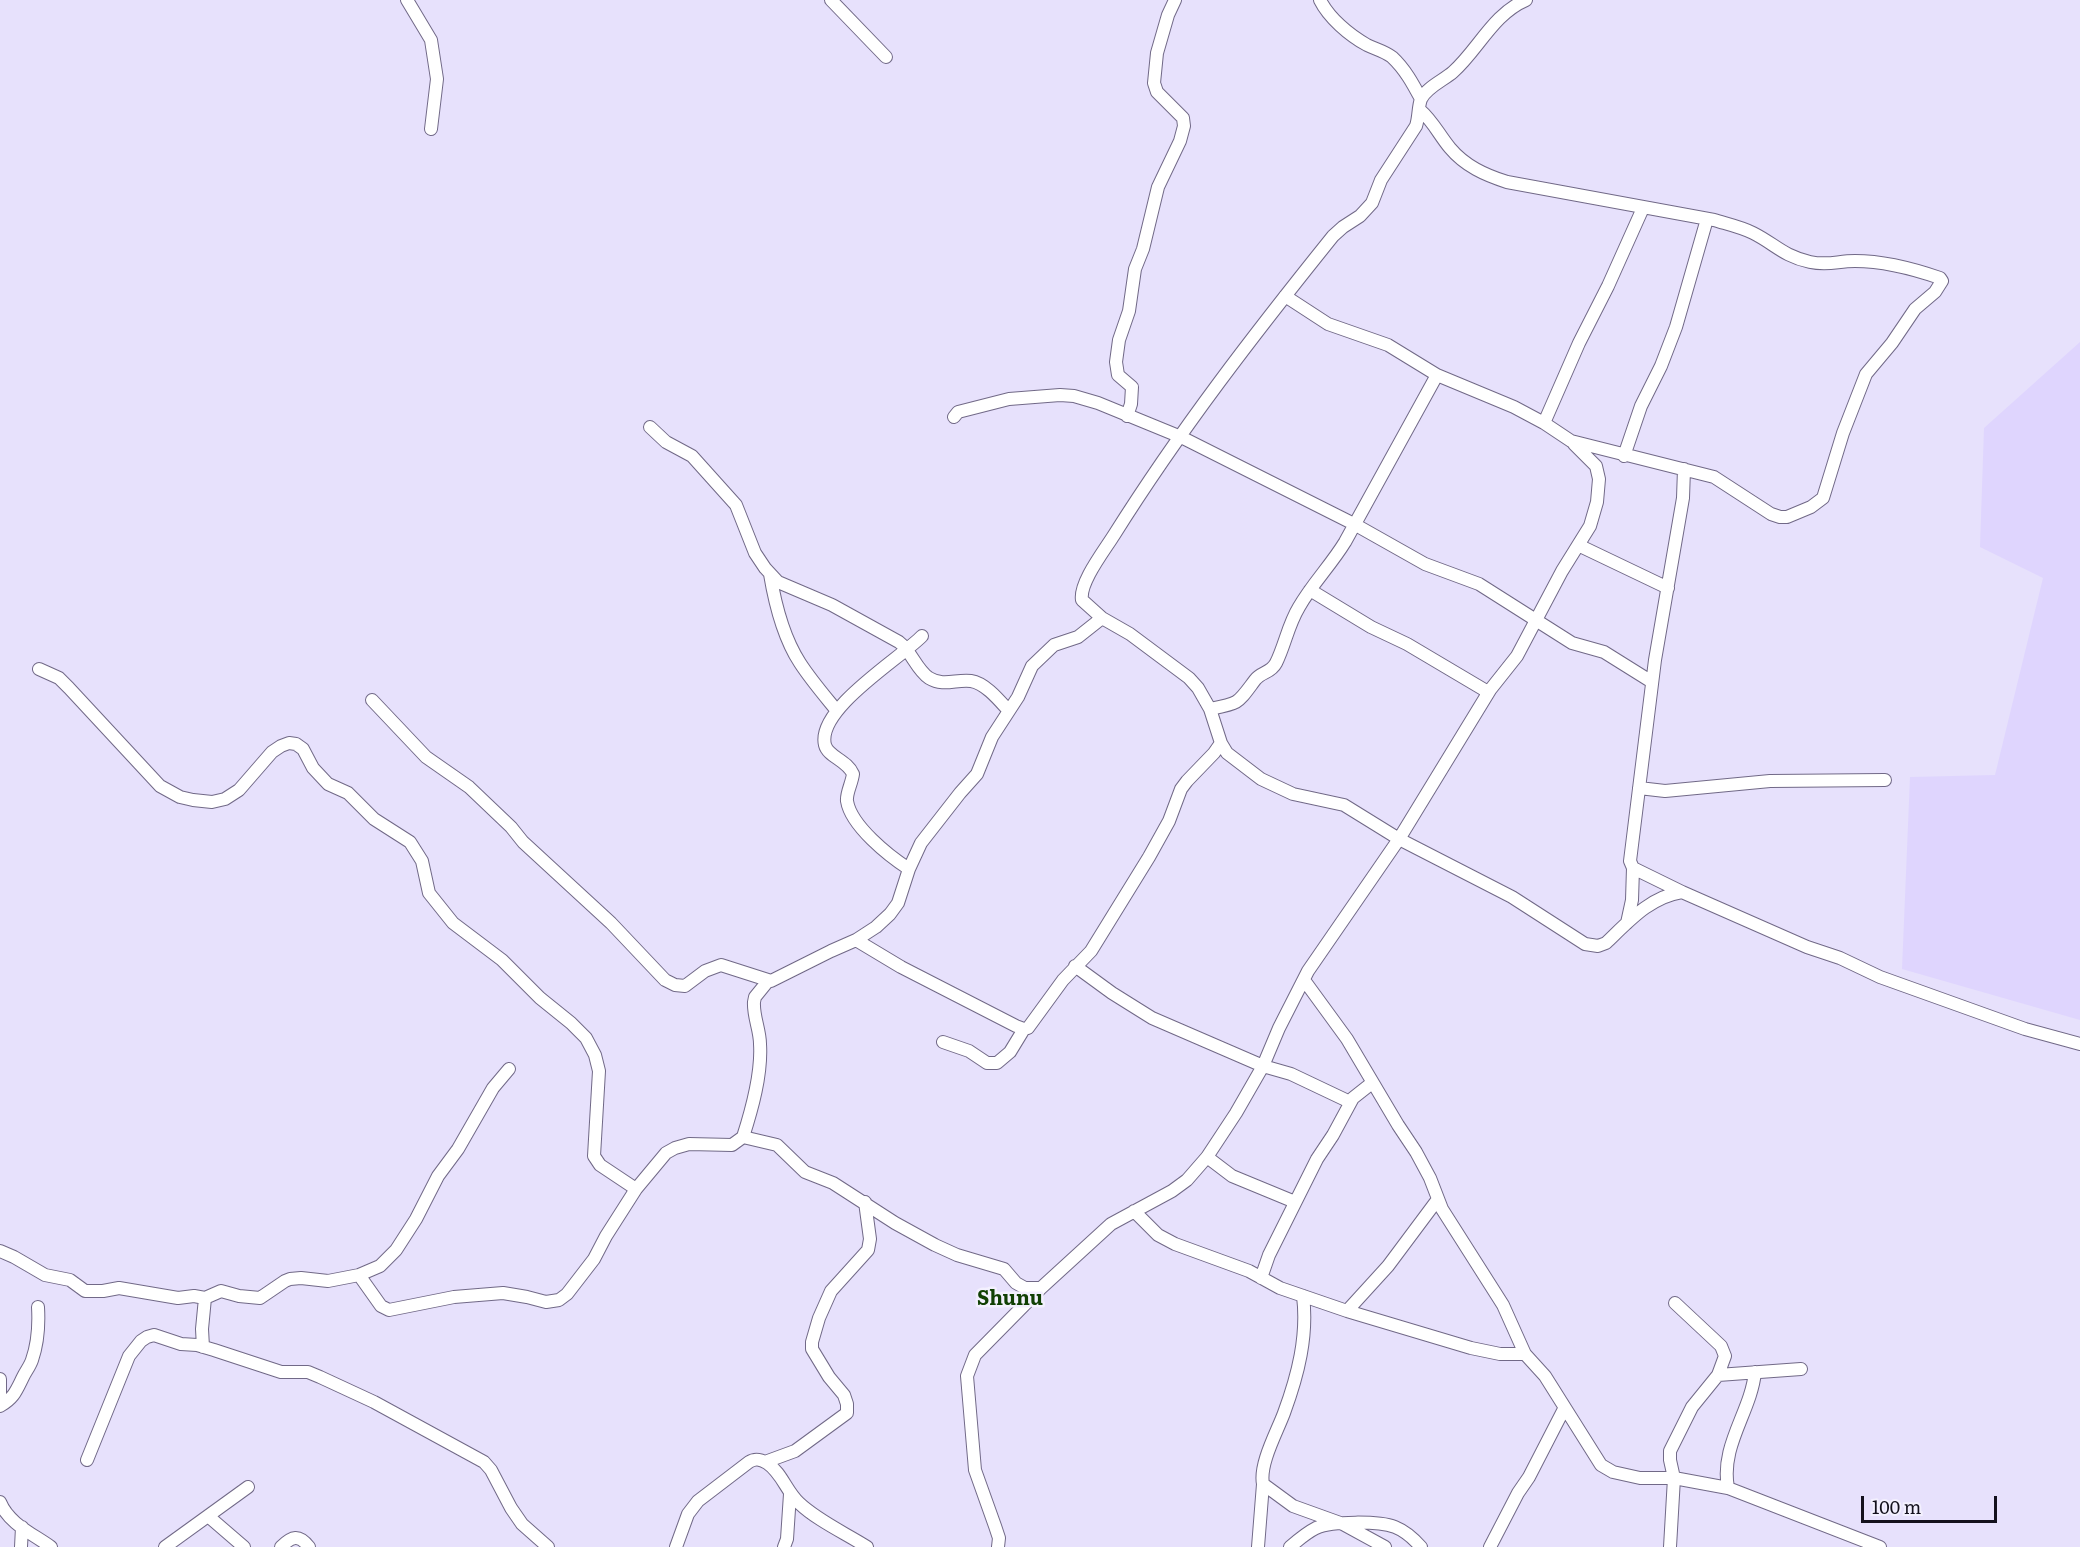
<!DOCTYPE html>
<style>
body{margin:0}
#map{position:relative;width:2080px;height:1547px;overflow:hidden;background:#e7e1fc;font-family:Literata,serif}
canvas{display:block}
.scale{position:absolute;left:1861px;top:1496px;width:136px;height:27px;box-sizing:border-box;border:3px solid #14111d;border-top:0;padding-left:8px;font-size:18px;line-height:21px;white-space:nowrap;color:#14111d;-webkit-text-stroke:4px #f3f0fe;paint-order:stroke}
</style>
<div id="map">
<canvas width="2080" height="1547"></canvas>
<div class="scale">100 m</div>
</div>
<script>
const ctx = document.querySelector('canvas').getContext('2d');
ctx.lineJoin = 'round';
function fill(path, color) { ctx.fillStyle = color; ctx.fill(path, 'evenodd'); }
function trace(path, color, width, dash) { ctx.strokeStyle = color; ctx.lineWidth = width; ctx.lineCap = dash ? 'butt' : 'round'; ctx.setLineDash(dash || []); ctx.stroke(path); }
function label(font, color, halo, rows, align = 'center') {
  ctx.font = font + ' Literata,serif'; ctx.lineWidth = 5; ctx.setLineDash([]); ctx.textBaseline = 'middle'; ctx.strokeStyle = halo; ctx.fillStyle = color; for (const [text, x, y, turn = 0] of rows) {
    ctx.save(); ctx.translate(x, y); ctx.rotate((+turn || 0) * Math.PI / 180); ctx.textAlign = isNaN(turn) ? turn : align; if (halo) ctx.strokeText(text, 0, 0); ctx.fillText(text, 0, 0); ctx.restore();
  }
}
const built = new Path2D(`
 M2080 342V1020L1902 969 1910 777 1995 775 2043 578 1980 547 1984 428Z`);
const minor = new Path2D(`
 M407 0 431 40 437 79 431 129
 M831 0 886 57
 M1320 0C1329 18 1349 35 1367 45 1375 49 1384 51 1392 57 1405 69 1413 84 1421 99
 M1526 0C1493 14 1478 50 1453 72 1444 80 1427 87 1421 99 1418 107 1419 117 1416 126L1381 180 1372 203 1360 216 1343 227 1333 236C1255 333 1180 430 1114 535 1104 551 1079 583 1082 600L1102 618 1130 634 1189 678 1198 688 1210 709 1221 743 1227 753 1261 779 1293 794 1344 805 1399 839 1512 897 1585 944 1598 946 1606 943C1629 921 1650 897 1682 892L1807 947 1840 958 1880 977 2025 1029 2080 1044
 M1285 296 1328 324 1388 345 1437 375 1514 407 1544 423 1571 441 1714 477 1771 514 1780 517H1787L1811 507 1823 498 1843 433 1866 374 1892 343 1915 309 1935 292 1942 281 1940 278C1914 269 1883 261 1855 261 1837 261 1829 266 1810 262 1783 256 1775 244 1753 233 1741 227 1727 224 1714 220L1507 182C1485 175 1465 166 1450 148 1439 135 1433 121 1420 110
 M1127 416 1131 404 1132 387 1118 375 1116 362 1119 340 1129 311 1135 269 1143 249 1158 187 1180 141 1184 126 1183 118 1157 92 1154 83 1157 53 1168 15 1175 0
 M954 417 958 412 1009 399 1060 395 1074 396 1098 403 1181 437 1354 524 1425 564 1479 584 1572 643 1604 652 1652 682
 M1544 423 1579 343 1608 286 1643 208
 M650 427 666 442 692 456 736 505 755 553 765 568 778 582 832 605 899 642C912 652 916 669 929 678 944 687 956 679 971 681 985 683 999 700 1008 710
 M1624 456 1641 406 1661 366 1676 327 1707 219
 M1578 545 1668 588
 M770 574C775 604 783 637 800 663 811 680 824 695 837 711
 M1310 590 1371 627 1407 644 1488 692
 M39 669 59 678 69 688 160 786 180 797 193 800 212 802 225 799 239 790 272 752 281 746 289 743 296 744 303 749 313 768 328 784 348 793 374 819 410 842 422 861 429 893 453 923 502 960 540 998 571 1023 586 1038 595 1055 599 1071 594 1156 600 1165 636 1189
 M372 700 426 757 469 787 511 827 523 842 611 923 665 980 675 985 685 986 705 971 721 965 771 981 831 951 856 940 876 927 890 914 898 903 909 869 921 843 960 793 977 774 992 737 1018 697 1032 666 1054 645 1078 637 1102 618
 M1210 709C1240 703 1237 704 1255 680 1261 672 1271 673 1276 663 1285 645 1288 625 1299 607 1312 584 1331 565 1345 542L1437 375
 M1639 788 1665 791 1770 781 1885 780
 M909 869C889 856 851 826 847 801 846 793 852 783 853 774 847 760 828 757 825 745 816 709 901 658 922 636
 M1682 892 1633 868 1630 861 1655 660 1683 498 1684 469
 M1627 923 1632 900 1633 868
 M856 940 901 967 1016 1026 1024 1029 1028 1028 1063 980 1091 951 1149 857 1169 821 1181 789 1187 781 1214 753 1221 743
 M1075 966 1112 993 1152 1018 1263 1066 1291 1074 1350 1102
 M1304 980 1347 1039 1398 1125 1416 1152 1430 1178 1442 1209 1503 1305 1525 1354 1545 1376 1601 1465 1613 1472 1640 1478H1674L1728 1488 1880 1547
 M943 1042 969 1051 987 1063H997L1010 1052 1024 1029
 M743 1137 777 1145 805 1172 833 1183 895 1223 935 1245 957 1255 1004 1269 1016 1283 1025 1288H1041
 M1207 1157 1232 1176 1295 1202
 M1134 1211 1158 1235 1175 1244 1249 1271 1280 1288 1347 1311 1471 1348 1500 1354H1525
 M0 1251 14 1257 45 1275 70 1280 85 1291H103L119 1288 178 1298 194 1296 205 1298 221 1291 239 1296 260 1298 285 1281 290 1279 301 1278 328 1281 359 1275 380 1266 396 1250 416 1219 438 1176 458 1149 493 1088 509 1069
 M359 1275 381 1306 389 1310 454 1297 503 1293 527 1297 546 1302 559 1300 567 1294 594 1259 606 1236 636 1189 666 1153 675 1148 689 1144 732 1145 743 1137C752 1109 762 1074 760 1044 760 1030 753 1016 754 1002L755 997 768 981
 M1261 1278 1269 1255 1317 1159 1333 1135 1353 1098 1372 1083
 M1303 1296C1308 1336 1298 1375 1284 1413 1277 1432 1259 1464 1263 1484L1293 1506 1343 1524 1385 1547
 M1347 1311 1388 1266 1438 1199
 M203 1347 202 1329 205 1298
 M1718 1375 1801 1369
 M0 1379V1400
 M0 1406C14 1398 16 1391 23 1377 26 1371 30 1366 32 1360 38 1343 39 1324 38 1307
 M87 1460 129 1356 141 1341 147 1337 154 1335 181 1344 197 1345 214 1350 281 1372H308L320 1377 374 1402 484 1462 491 1470 511 1508 522 1524 548 1547
 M765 1462 795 1451 847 1413V1404L844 1395 829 1377 812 1349V1342L819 1318 831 1291 868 1250 870 1239 865 1202
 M1728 1488C1720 1445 1751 1412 1755 1372
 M0 1502C9 1524 33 1534 51 1547
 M208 1516 244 1547
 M21 1547 22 1527
 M165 1547 248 1487
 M281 1547C292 1536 299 1534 309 1547
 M676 1547 688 1514 698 1501 749 1462C755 1458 760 1459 767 1463 782 1473 786 1491 799 1503 818 1521 845 1533 867 1547
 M784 1547 787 1539 790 1494
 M998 1547 999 1538 995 1526 975 1470 967 1376 975 1355 1041 1288 1111 1224 1172 1191 1187 1180 1207 1157 1236 1113 1263 1066 1279 1028 1308 971 1399 839 1490 690 1517 656 1562 571 1590 526 1597 502 1599 479 1596 466 1574 444
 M1258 1547 1263 1484
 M1290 1547C1298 1540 1306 1533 1316 1528 1332 1521 1379 1521 1395 1527 1405 1531 1414 1539 1421 1547
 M1490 1547 1518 1493 1529 1477 1564 1409
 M1670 1547 1674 1478 1670 1460V1451L1692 1407 1718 1375 1725 1356 1721 1346 1675 1303`);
const quarterNames = [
 ["Shunu",1010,1299]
];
fill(built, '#dfd5fe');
trace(minor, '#716987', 14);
trace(minor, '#fff', 12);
label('bold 20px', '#114004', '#f3f0fe', quarterNames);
</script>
